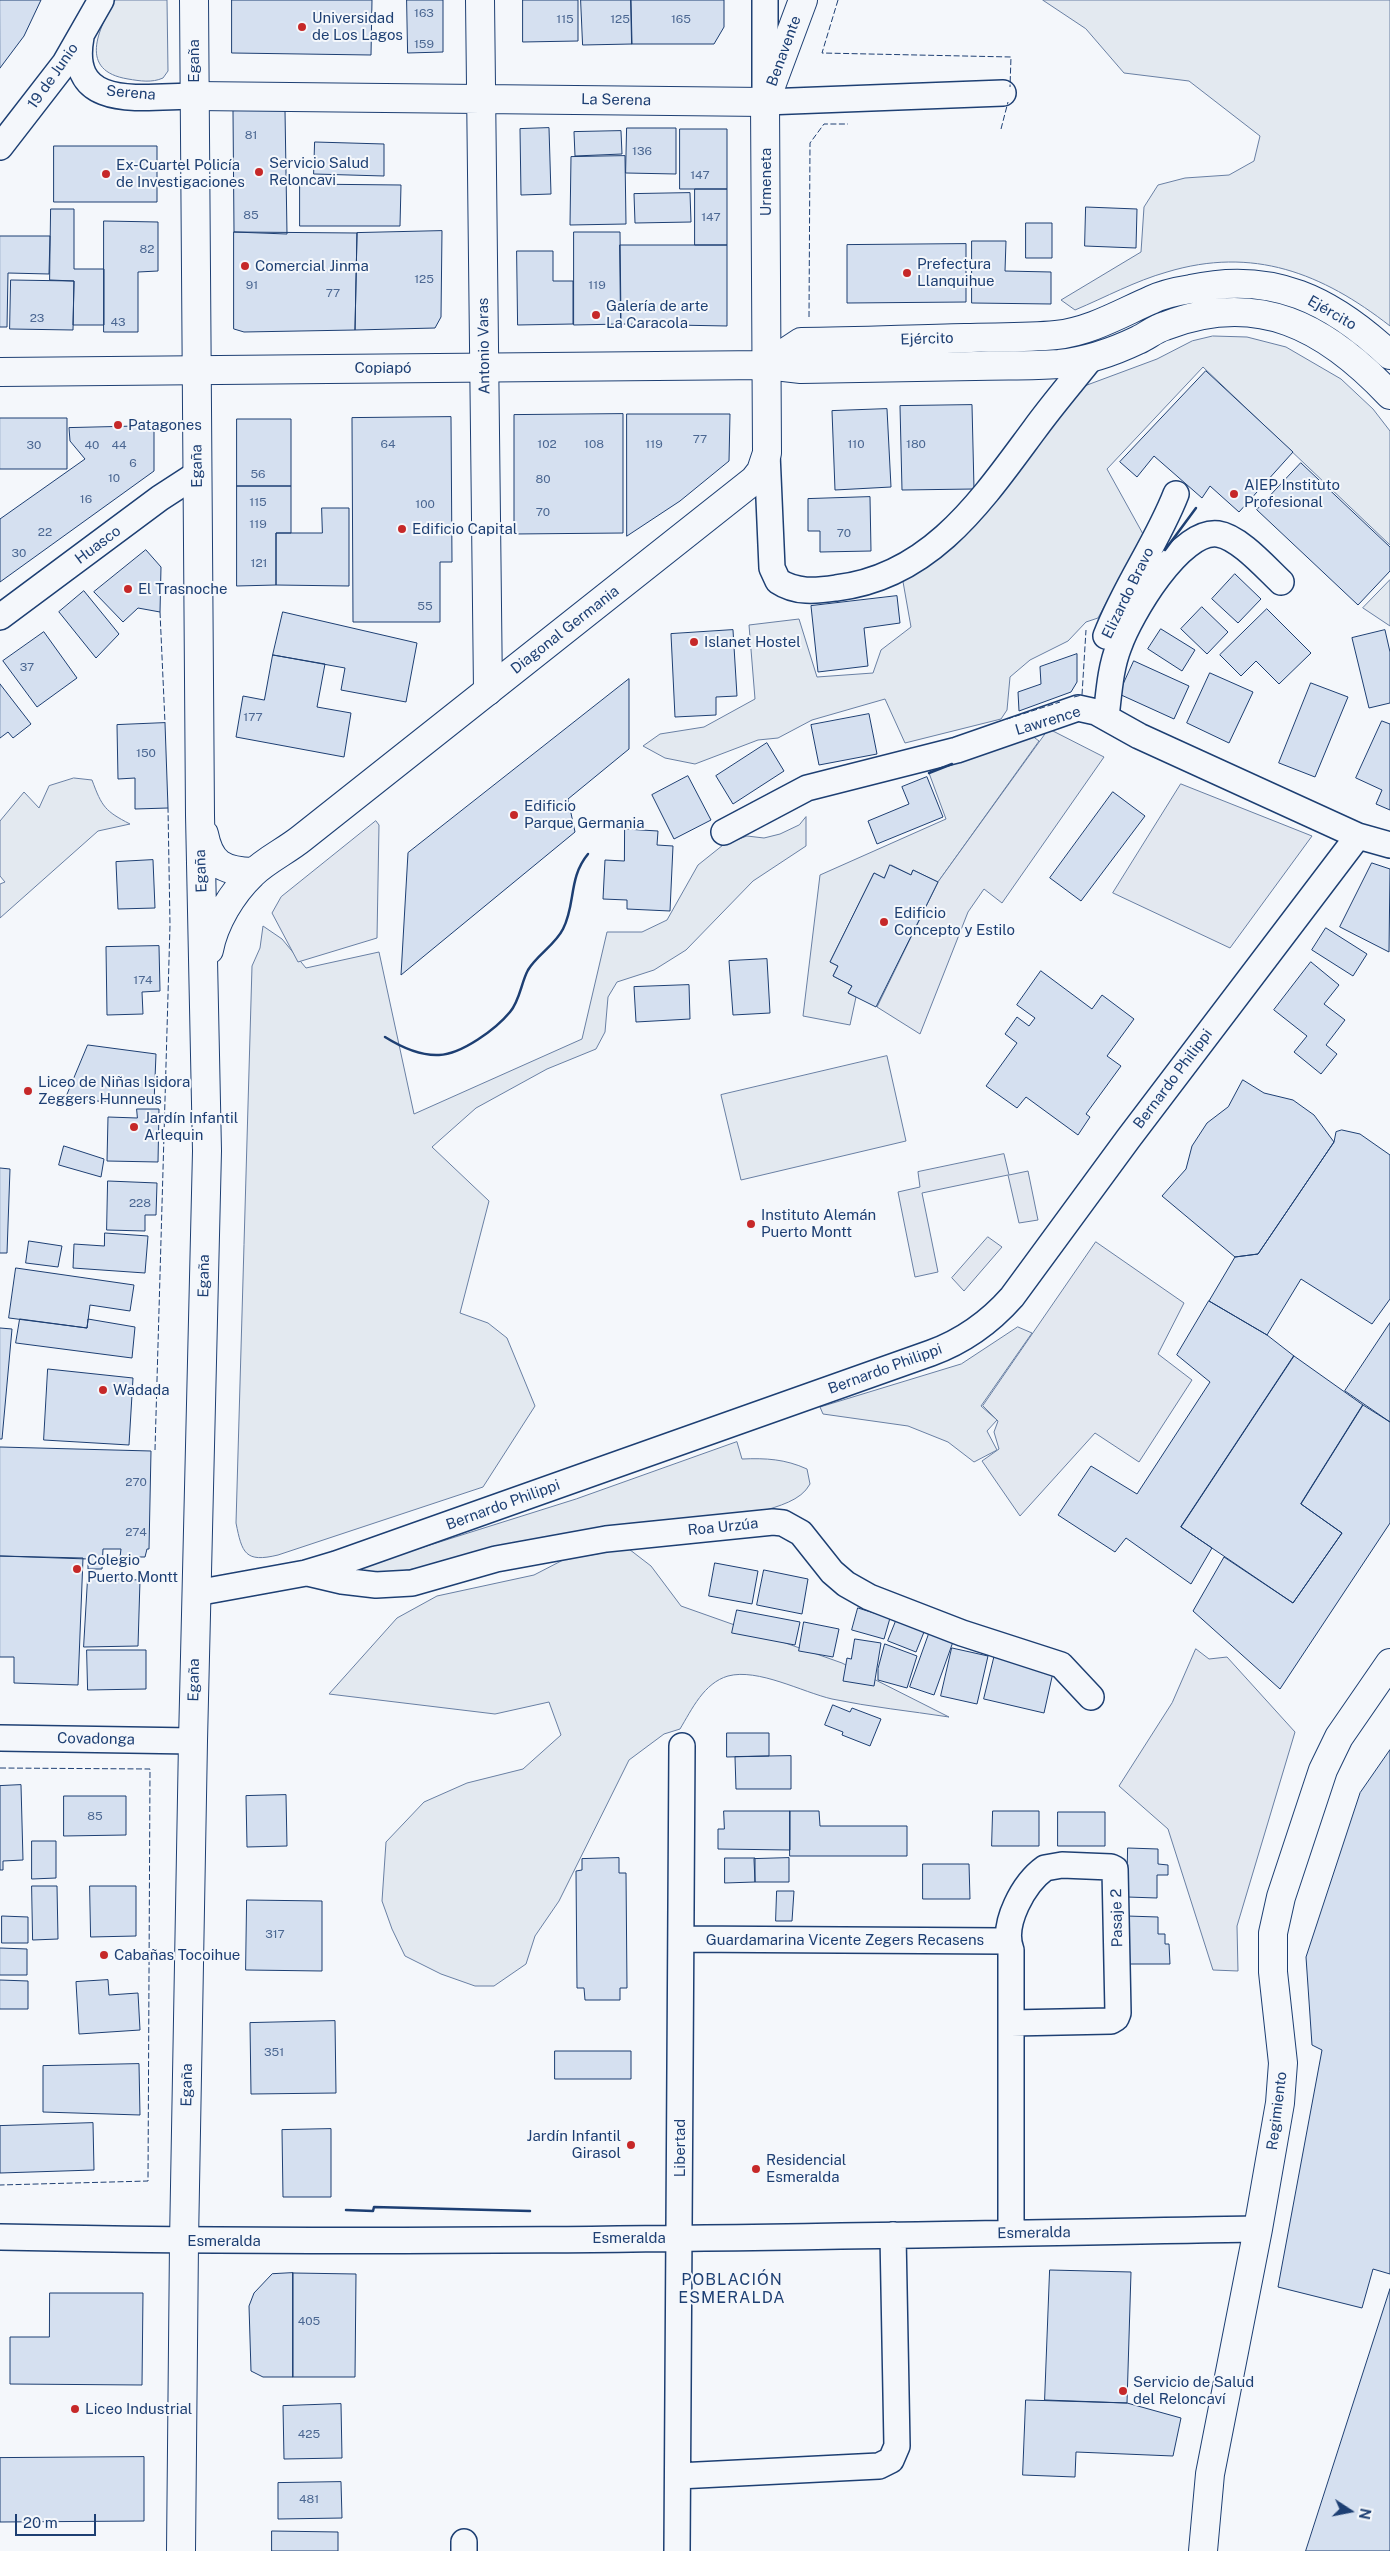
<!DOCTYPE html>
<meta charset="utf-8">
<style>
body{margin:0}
#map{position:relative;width:1390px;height:2551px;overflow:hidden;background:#f4f7fb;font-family:"Public Sans",sans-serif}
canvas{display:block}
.north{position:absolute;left:1325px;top:2486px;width:50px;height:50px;-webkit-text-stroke:4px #f4f7fb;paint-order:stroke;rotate:101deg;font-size:14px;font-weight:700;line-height:20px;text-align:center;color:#1d3f73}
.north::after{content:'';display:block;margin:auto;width:18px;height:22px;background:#1d3f73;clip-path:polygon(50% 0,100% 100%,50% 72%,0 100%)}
.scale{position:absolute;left:15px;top:2514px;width:81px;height:22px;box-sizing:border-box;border:2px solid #1d3f73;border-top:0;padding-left:6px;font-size:15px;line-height:18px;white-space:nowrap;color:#1d3f73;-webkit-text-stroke:4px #f4f7fb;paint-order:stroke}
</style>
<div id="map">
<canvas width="1390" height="2551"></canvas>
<div class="north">N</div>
<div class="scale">20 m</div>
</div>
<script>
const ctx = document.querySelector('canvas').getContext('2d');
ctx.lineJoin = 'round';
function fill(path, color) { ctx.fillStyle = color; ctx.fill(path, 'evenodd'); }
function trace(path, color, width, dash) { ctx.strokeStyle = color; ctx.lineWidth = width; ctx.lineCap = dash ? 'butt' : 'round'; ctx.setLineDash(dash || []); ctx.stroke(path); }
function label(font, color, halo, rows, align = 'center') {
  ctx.font = font + ' "Public Sans",sans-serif'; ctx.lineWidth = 4; ctx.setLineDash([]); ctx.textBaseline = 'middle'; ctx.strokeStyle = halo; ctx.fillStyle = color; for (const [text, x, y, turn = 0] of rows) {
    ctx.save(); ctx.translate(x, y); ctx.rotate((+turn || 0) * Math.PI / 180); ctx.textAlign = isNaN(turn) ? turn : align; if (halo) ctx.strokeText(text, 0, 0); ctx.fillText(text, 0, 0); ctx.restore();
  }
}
const green = new Path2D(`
 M115 0H167L168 71 163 78C152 83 140 81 128 79 78 71 98 30 115 0Z
 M1043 0H1390V326C1322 273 1253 246 1167 272 1135 281 1106 297 1075 310L1061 300 1141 252 1144 207 1158 185 1185 178 1229 175 1254 161 1260 136 1189 81 1124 73 1086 29Z
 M1213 336 1247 337 1286 347 1341 379 1373 409 1390 431V545L1203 367 1107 469 1143 534 1098 618 1086 622 1068 641 1030 660 1010 677 1007 710 1001 719 905 743 885 699 812 720 778 738 758 740 695 764 665 758 643 746 660 734 704 727 755 699 749 625 799 619 817 677 873 673 881 650 911 627 902 576 1079 388 1157 359 1192 341Z
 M1390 580V626L1363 608Z
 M1031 735 1039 741 938 882 913 870 911 875 891 865 884 878 874 873 830 962 838 966 833 976 852 986 848 993 856 997 850 1025 803 1016 820 875 946 819 929 773Z
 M74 778 92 780C102 807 105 811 130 824L98 831 0 918V884L5 882 0 876V821L24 792 39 808 49 786Z
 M806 817V846L753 881 686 950 654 970 617 982 608 997 605 1032 596 1049 547 1069 476 1108 432 1147 489 1201 460 1313 488 1323 507 1338 535 1406 483 1487 278 1555C245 1563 242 1553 236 1523L252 966 260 948 263 926 282 939 306 968 379 952 414 1114 582 1039 607 932H642L667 920 698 865 723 845 747 836 764 838 780 834 799 825Z
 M887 1056 906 1141 741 1180 721 1095Z
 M1018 1327 1032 1333 981 1406 997 1420 987 1431 997 1450 974 1462 948 1442 908 1426 823 1414 820 1407 961 1364Z
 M737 1442 742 1459C766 1458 785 1459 807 1469L810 1484C801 1501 778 1506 760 1512L395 1572 371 1574 357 1568 576 1499Z
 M625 1546 651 1566 681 1606 842 1663 949 1717C910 1711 870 1707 832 1699 802 1692 758 1668 728 1676 704 1683 692 1709 680 1729L664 1734 629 1760 559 1901 535 1936 526 1964 494 1986H475L441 1974 405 1956 392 1929 382 1901 386 1842 424 1802 467 1783 523 1769 561 1735 549 1702 495 1714 329 1694 397 1618 437 1596 534 1575 565 1559 597 1554Z`);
const parking = new Path2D(`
 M1049 729 1104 757 1002 903 984 889 968 912 920 1034 877 1007 938 882Z
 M1181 784 1312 836 1230 948 1113 893Z
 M376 821 379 825 377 938 298 962 272 913 281 897Z
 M1004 1154 1009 1175 1028 1171 1038 1220 1019 1223 1008 1175 922 1193 938 1272 915 1277 898 1192 920 1187 918 1172Z
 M988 1237 1002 1247 964 1291 952 1278Z
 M1096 1242 1184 1303 1158 1354 1192 1380 1139 1462 1095 1433 1020 1516 982 1461 999 1449 994 1432 998 1421 983 1406Z
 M1196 1649 1209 1659 1227 1657 1295 1732 1237 1926 1238 1971 1213 1970 1168 1829 1119 1786 1172 1703Z`);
const building = new Path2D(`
 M0 0H41L24 36 0 68Z
 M232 0H372L371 55 232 53Z
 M407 0H443V52L408 53Z
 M523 0H578V41L523 42Z
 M581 0H631L632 44 583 45Z
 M631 0H724V27L714 44H632Z
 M285 110 287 234 234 232 233 111Z
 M549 128 551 194 521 195 520 129Z
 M627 128H676V174L626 173Z
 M680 129H727V189H680Z
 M621 131 622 154 575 156 574 132Z
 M315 142 384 144V176L314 174Z
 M54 146H157V202H54Z
 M625 156 626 224 570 225 571 157Z
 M300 184 401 185 400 226H300Z
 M695 189H727V245H695Z
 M690 193 691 222 635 223 634 194Z
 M1086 207 1137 209 1136 248 1085 246Z
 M51 209H74V269H104V325H73L74 281 50 280Z
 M104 221 158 222V271L138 272V332H104Z
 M1026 223H1052V258H1026Z
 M442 231 441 317 435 328 355 330 357 233Z
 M234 232 357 233 355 330 244 332 234 329Z
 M574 232H620L621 324 574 325Z
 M0 236H50L49 274 8 273 7 327H0Z
 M972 241H1006L1005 271 1051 272V304L972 303Z
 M966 244V302L847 303V245Z
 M620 245H727V326L621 324Z
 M517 251H553V281H573V324L518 325Z
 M11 280 74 281 73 330 10 329Z
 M1206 371 1293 452 1239 512 1210 486 1202 498 1154 456 1137 477 1120 462Z
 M972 405 974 489 902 490 900 406Z
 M887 409 891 487 835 490 832 411Z
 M623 414V533L514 534V415Z
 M627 414H730L729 461 680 501 627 536Z
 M451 417 452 562H440V622H353L352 418Z
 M0 418H67V469H0Z
 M237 419H291V486H237Z
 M154 426V471L0 582V519L85 459 70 441 69 428Z
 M1301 463 1390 547V571L1358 605 1257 510Z
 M237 486H291V533H276V585L237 586Z
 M870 497 871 551 820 552V531H808V499Z
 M322 508H349V586L276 585V533H322Z
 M146 550 161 567 160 612 138 608 123 622 94 592Z
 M1235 574 1261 599 1238 623 1212 599Z
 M84 591 119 634 96 658 59 612Z
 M897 596 900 623 864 628 868 666 818 672 811 606Z
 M1202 607 1228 632 1207 654 1181 629Z
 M1267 609 1311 653 1279 684 1256 661 1241 676 1220 655Z
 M283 612 417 643 406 702 341 690 345 668 273 655Z
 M1161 629 1195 650 1182 671 1148 649Z
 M733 630 737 696 716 697V715L675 717 671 634Z
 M1385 630 1390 652V703L1369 708 1352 638Z
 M44 632 77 678 37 707 3 661Z
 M1077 654V682L1071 692 1019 711 1018 692 1041 684 1040 667Z
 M273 655 325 664 317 707 351 713 344 757 236 737 243 696 264 700Z
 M1134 661 1189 686 1174 719 1119 694Z
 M1210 673 1253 692 1229 743 1187 723Z
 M629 679V749L568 799 575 832 401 975 408 853Z
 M1311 683 1348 697 1315 777 1279 763Z
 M0 684 31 724 13 738 8 732 0 738Z
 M869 714 877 754 819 765 811 725Z
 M1382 721 1390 724V810L1376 804 1382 790 1356 778Z
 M165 723 168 808 135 809V778L118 779 117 725Z
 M767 743 784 771 733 804 716 776Z
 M688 776 711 820 674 839 652 795Z
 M927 777 943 817 877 844 868 821 909 804 902 787Z
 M1113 792 1145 816 1081 901 1050 878Z
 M625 829 658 831 657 845 673 846 670 911 627 909V900L603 899 605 860 624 861Z
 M153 860 155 908 118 909 116 862Z
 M1372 863 1390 869 1389 952 1340 927Z
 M890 865 911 875 913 870 938 882 876 1007 848 993 852 986 833 976 838 966 830 962 874 873 884 878Z
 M1326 928 1367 954 1353 976 1312 950Z
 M159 946 160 991 142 992 143 1014 107 1015 106 947Z
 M767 959 770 1013 733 1015 729 961Z
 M1311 962 1339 985 1324 1004 1345 1020 1326 1045 1337 1054 1321 1074 1294 1052 1307 1036 1274 1010Z
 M1041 971 1092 1009 1102 995 1134 1019 1107 1056 1121 1066 1086 1114 1090 1117 1078 1135 1026 1097 1017 1108 986 1086 1017 1043 1005 1034 1017 1017 1029 1026 1035 1018 1017 1005Z
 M689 985 690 1019 636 1022 634 987Z
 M88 1045 156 1054 154 1103 65 1100Z
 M1243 1080 1264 1093 1293 1100 1314 1115 1334 1142 1258 1254 1235 1257 1162 1196 1186 1169 1192 1146 1207 1123 1228 1107Z
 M137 1109H159L158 1162 107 1161 108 1117 137 1118Z
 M1342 1130 1360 1134 1390 1155V1299L1372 1324 1301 1279 1267 1335 1209 1301 1235 1257 1258 1254 1334 1142 1336 1132Z
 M64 1146 104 1159 101 1177 59 1165Z
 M0 1168 10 1169 7 1253H0Z
 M108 1181 157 1183 156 1215H145V1231L107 1230Z
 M105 1233 148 1236 145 1273 73 1268 74 1244 104 1246Z
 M29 1241 62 1246 58 1267 26 1263Z
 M16 1268 134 1285 130 1311 90 1305 87 1328 9 1318Z
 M1209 1301 1267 1335 1294 1356 1181 1527 1212 1548 1191 1584 1126 1538 1115 1552 1058 1515 1091 1466 1137 1494 1210 1382 1177 1355Z
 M20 1319 87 1328 88 1319 135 1327 132 1358 16 1343Z
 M1390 1323V1422L1345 1391Z
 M0 1328 12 1329 2 1439H0Z
 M1294 1356 1363 1405 1301 1504 1342 1533 1293 1603 1181 1527Z
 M48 1369 133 1378 129 1445 44 1440Z
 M1363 1405 1390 1422V1523L1280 1689 1193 1611 1224 1557 1293 1603 1342 1533 1301 1504Z
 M0 1447 151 1451 149 1549H147L145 1557H120L121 1549H103L102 1569H88V1559L0 1556Z
 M0 1556 83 1558 78 1685 14 1683V1657H0Z
 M715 1563 758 1571 752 1604 709 1596Z
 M764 1570 808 1579 802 1614 757 1605Z
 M88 1578 140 1580 138 1646 84 1647Z
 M858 1608 890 1618 884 1639 852 1630Z
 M737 1610 800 1622 795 1645 732 1633Z
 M896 1621 924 1632 916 1652 888 1641Z
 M804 1622 839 1629 833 1657 799 1651Z
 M930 1631 954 1639 934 1695 910 1687Z
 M855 1639 881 1643 874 1686 843 1681 847 1658 851 1659Z
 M885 1644 917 1656 907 1688 878 1680V1669Z
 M952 1648 988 1656 977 1704 941 1696Z
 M87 1650H146V1689L88 1690Z
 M995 1654 1054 1668 1044 1713 984 1699Z
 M833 1705 850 1712 852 1708 881 1719 870 1746 842 1735 843 1732 825 1725Z
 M727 1733H769V1756L727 1757Z
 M1390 1750V2274L1373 2269 1362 2308 1278 2287 1322 2050 1312 2045 1306 1957 1360 1793Z
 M791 1756V1789H736L735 1757Z
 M21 1785 23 1860 3 1861V1870H0V1786Z
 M286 1795 287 1846 247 1847 246 1796Z
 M64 1796H126V1835L64 1836Z
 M724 1811H790V1850L718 1849V1829H724Z
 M790 1811H819L820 1826H907V1856H790Z
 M993 1811H1039V1846H992Z
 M1058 1812H1105V1846H1058Z
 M32 1841H56V1878L32 1879Z
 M1128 1848 1158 1849V1864L1168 1865V1875H1157V1898L1127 1897Z
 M619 1858V1873H626L627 1988H620V2000H585L584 1988H577L576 1871 582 1870V1859Z
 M725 1858H755V1882L725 1883Z
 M789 1858V1882H755L754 1859Z
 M923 1864H969L970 1899H923Z
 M32 1886H57L58 1939 33 1940Z
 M90 1886H136V1936L91 1937Z
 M777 1891H794L792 1921H776Z
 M247 1900 322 1901V1971L246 1970Z
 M2 1916 28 1917V1943H2Z
 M1127 1916 1158 1917V1934H1165V1944H1169L1170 1964H1127Z
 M0 1948 27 1949V1975H0Z
 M0 1980 28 1981V2009H0Z
 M108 1980 109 1995 138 1993 140 2030 79 2034 76 1982Z
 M335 2021 336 2093 251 2094 250 2023Z
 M555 2051H631V2079H555Z
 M139 2064 140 2115 43 2112V2066Z
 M93 2123 94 2170 0 2173V2126Z
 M331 2129V2197H283L282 2130Z
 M1050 2270 1131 2272 1127 2403 1045 2400Z
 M293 2273 356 2274 355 2377H293Z
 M293 2273V2377H263L251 2371 249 2306 254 2293 272 2274Z
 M1390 2289V2551H1306Z
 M50 2293H143L142 2385 10 2384V2337H49Z
 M1026 2400 1127 2403 1181 2418 1173 2456 1076 2452 1075 2477 1023 2475Z
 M341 2404 342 2458 284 2459 283 2406Z
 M144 2457V2521L0 2522V2458Z
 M341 2482 342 2518 278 2519V2483Z
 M272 2531 338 2532V2551H272Z`);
const minor = new Path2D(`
 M765 0V102L1003 93
 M81 37C67 113 145 96 195 96
 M0 147 65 63 101 0
 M767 453 772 568 778 581C796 593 816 591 836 588 931 577 982 500 1034 430 1052 405 1072 382 1091 358
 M0 617 160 498 197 474
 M1106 636C1125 586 1157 543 1176 494
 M1106 717C1109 693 1110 669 1119 646 1130 615 1180 529 1218 534 1239 537 1266 568 1281 582
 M724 832 807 788 957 750 1078 708 1096 712 1139 736 1358 836 1390 845
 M308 1573 342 1581 376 1585 412 1583 496 1559 606 1539 773 1522 783 1523 801 1533 832 1572 846 1584 869 1597 962 1633 1061 1665 1091 1697
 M196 1593 306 1573 336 1564 931 1353C964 1341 989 1323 1012 1297L1128 1139 1358 836
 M0 1738 193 1741
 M681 1939 1003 1941 1008 1944
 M1011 2023 1111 2021 1116 2018 1118 2013 1115 1869 1111 1867 1062 1865 1045 1868C1024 1883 1001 1924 1011 1950V2233
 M0 2237C419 2246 839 2236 1258 2229
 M678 2476 879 2466 891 2460 897 2446 893 2235
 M464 2542V2551
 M677 2551 682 1746`);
const tertiary = new Path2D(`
 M480 0 488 691
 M195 96 765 102`);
const secondary = new Path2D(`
 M204 834C210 864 223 871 253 872
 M209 950C214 923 232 893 252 874 266 860 286 851 302 838L754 480 761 471 767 453 765 102 803 0
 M181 2551 184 2242 193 1741 207 1151 200 815 194 0
 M1203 2551 1210 2474 1258 2229 1280 2103 1283 2063 1273 1972V1933L1281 1897 1323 1770 1339 1737 1390 1663`);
const primary = new Path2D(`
 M766 365 801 342C856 342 910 339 965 338 995 337 1026 338 1056 335 1091 331 1119 314 1151 300 1163 294 1178 291 1191 289 1273 271 1331 300 1390 355
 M0 372 766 365 801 369C859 368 917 367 975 366 1003 365 1031 366 1059 364 1086 361 1113 352 1138 340 1147 336 1155 329 1165 326 1258 290 1326 327 1390 395`);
const fence = new Path2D(`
 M838 0 822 53 1011 57 1010 87
 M1001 129 1008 102
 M809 317 810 143 824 124H848
 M160 612 165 723
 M1074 697 1082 695 1086 630
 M1007 719 1060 702
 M155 1450 170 925 168 808
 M0 1768 150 1769 148 2181 0 2185`);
const wall = new Path2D(`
 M1165 550 1196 508
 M929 773 952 764
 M385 1037C401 1047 420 1056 439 1055 462 1054 496 1029 510 1012 520 1000 521 983 528 970 537 955 555 945 563 929 576 904 568 878 588 854
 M346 2210 373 2211 374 2207 530 2211`);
const markers = [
 [302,27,5,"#c62828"],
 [259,172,5,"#c62828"],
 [106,174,5,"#c62828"],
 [245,266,5,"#c62828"],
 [907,273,5,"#c62828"],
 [596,315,5,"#c62828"],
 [118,425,5,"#c62828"],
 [1234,494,5,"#c62828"],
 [402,529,5,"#c62828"],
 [128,589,5,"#c62828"],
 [694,642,5,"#c62828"],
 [514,815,5,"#c62828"],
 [884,922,5,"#c62828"],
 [28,1091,5,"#c62828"],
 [134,1127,5,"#c62828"],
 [751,1224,5,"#c62828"],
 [103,1390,5,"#c62828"],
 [77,1569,5,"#c62828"],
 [104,1955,5,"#c62828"],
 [631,2145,5,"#c62828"],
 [756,2169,5,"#c62828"],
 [1123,2391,5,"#c62828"],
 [75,2409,5,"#c62828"]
];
const numberNames = [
 ["163",424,13],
 ["115",565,19],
 ["125",620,19],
 ["165",681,19],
 ["159",424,44],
 ["81",251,135],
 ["136",642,151],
 ["147",700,175],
 ["85",251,215],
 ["147",711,217],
 ["82",147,249],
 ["125",424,279],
 ["91",252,285],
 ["119",597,285],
 ["77",333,293],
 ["23",37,318],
 ["43",118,322],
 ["77",700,439],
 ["64",388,444],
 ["102",547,444],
 ["108",594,444],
 ["119",654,444],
 ["110",856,444],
 ["180",916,444],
 ["30",34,445],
 ["40",92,445],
 ["44",119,445],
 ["6",133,463],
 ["56",258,474],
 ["10",114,478],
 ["80",543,479],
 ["16",86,499],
 ["115",258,502],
 ["100",425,504],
 ["70",543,512],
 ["119",258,524],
 ["22",45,532],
 ["70",844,533],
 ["30",19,553],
 ["121",259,563],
 ["55",425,606],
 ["37",27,667],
 ["177",253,717],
 ["150",146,753],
 ["174",143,980],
 ["228",140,1203],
 ["270",136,1482],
 ["274",136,1532],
 ["85",95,1816],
 ["317",275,1934],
 ["351",274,2052],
 ["405",309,2321],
 ["425",309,2434],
 ["481",309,2499]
];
const poiNames = [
 ["Universidad",312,18],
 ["de Los Lagos",312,35],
 ["Servicio Salud",269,163],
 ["Reloncavi",269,180],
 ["Ex-Cuartel Policía",116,165],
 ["de Investigaciones",116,182],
 ["Prefectura",917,264],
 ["Llanquihue",917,281],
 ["Comercial Jinma",255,266],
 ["Galería de arte",606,306],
 ["La Caracola",606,323],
 ["Patagones",128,425],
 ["AIEP Instituto",1244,485],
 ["Profesional",1244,502],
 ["Edificio Capital",412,529],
 ["El Trasnoche",138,589],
 ["Islanet Hostel",704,642],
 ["Edificio",524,806],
 ["Parque Germania",524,823],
 ["Edificio",894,913],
 ["Concepto y Estilo",894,930],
 ["Liceo de Niñas Isidora",38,1082],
 ["Zeggers Hunneus",38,1099],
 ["Jardín Infantil",144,1118],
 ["Arlequin",144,1135],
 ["Instituto Alemán",761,1215],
 ["Puerto Montt",761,1232],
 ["Wadada",113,1390],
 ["Colegio",87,1560],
 ["Puerto Montt",87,1577],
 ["Cabañas Tocoihue",114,1955],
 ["Jardín Infantil",621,2136,"right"],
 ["Girasol",621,2153,"right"],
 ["Residencial",766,2160],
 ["Esmeralda",766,2177],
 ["Servicio de Salud",1133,2382],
 ["del Reloncaví",1133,2399],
 ["Liceo Industrial",85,2409]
];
const streetNames = [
 ["Benavente",784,51,-70],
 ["Egaña",194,61,-90],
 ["19 de Junio",53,76,-55],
 ["Serena",131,93,5],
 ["La Serena",616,100,1],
 ["Urmeneta",766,182,-90],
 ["Ejército",1332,313,30],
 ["Ejército",927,339,-2],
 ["Antonio Varas",484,346,-91],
 ["Copiapó",383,368],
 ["Egaña",197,466,-91],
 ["Huasco",98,545,-37],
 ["Elizardo Bravo",1128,593,-64],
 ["Diagonal Germania",565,630,-38],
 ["Lawrence",1048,721,-17],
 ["Egaña",201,871,-92],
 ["Bernardo Philippi",1173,1079,-53],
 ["Egaña",204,1276,-89],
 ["Bernardo Philippi",885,1369,-20],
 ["Bernardo Philippi",503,1505,-20],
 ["Roa Urzúa",723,1527,-6],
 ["Egaña",194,1680,-89],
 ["Covadonga",96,1739,1],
 ["Pasaje 2",1117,1918,-91],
 ["Guardamarina Vicente Zegers Recasens",845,1940],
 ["Egaña",187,2085,-89],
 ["Regimiento",1277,2111,-83],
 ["Libertad",680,2148,-90],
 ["Esmeralda",1034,2233,-1],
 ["Esmeralda",629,2238],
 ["Esmeralda",224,2241]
];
const neighbourhoodNames = [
 ["POBLACIÓN",732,2280],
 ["ESMERALDA",732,2298]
];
fill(green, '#e3e9f0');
trace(green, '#687fa3', 1);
fill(parking, '#e3e8f0');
trace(parking, '#687fa3', 1);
fill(building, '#d5e0f0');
trace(building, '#1d3f73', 1);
trace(minor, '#1d3f73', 28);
trace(tertiary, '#1d3f73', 30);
trace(secondary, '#1d3f73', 30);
trace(primary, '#1d3f73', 30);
trace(minor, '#f4f7fb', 25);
trace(tertiary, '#f4f7fb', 28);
trace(secondary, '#f4f7fb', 28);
trace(primary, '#f4f7fb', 28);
trace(fence, '#1d3f73', 1, [6, 2.5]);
trace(wall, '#1d3f73', 2.5);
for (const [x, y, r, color] of markers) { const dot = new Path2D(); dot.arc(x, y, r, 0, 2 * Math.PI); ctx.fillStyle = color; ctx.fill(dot); trace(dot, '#f4f7fb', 2); }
label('12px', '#4b6792', null, numberNames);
label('15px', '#1d3f73', '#f4f7fb', poiNames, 'left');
label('15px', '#1d3f73', '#f4f7fb', streetNames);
ctx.letterSpacing = '1px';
label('16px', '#1d3f73', '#f4f7fb', neighbourhoodNames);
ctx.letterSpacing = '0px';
</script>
